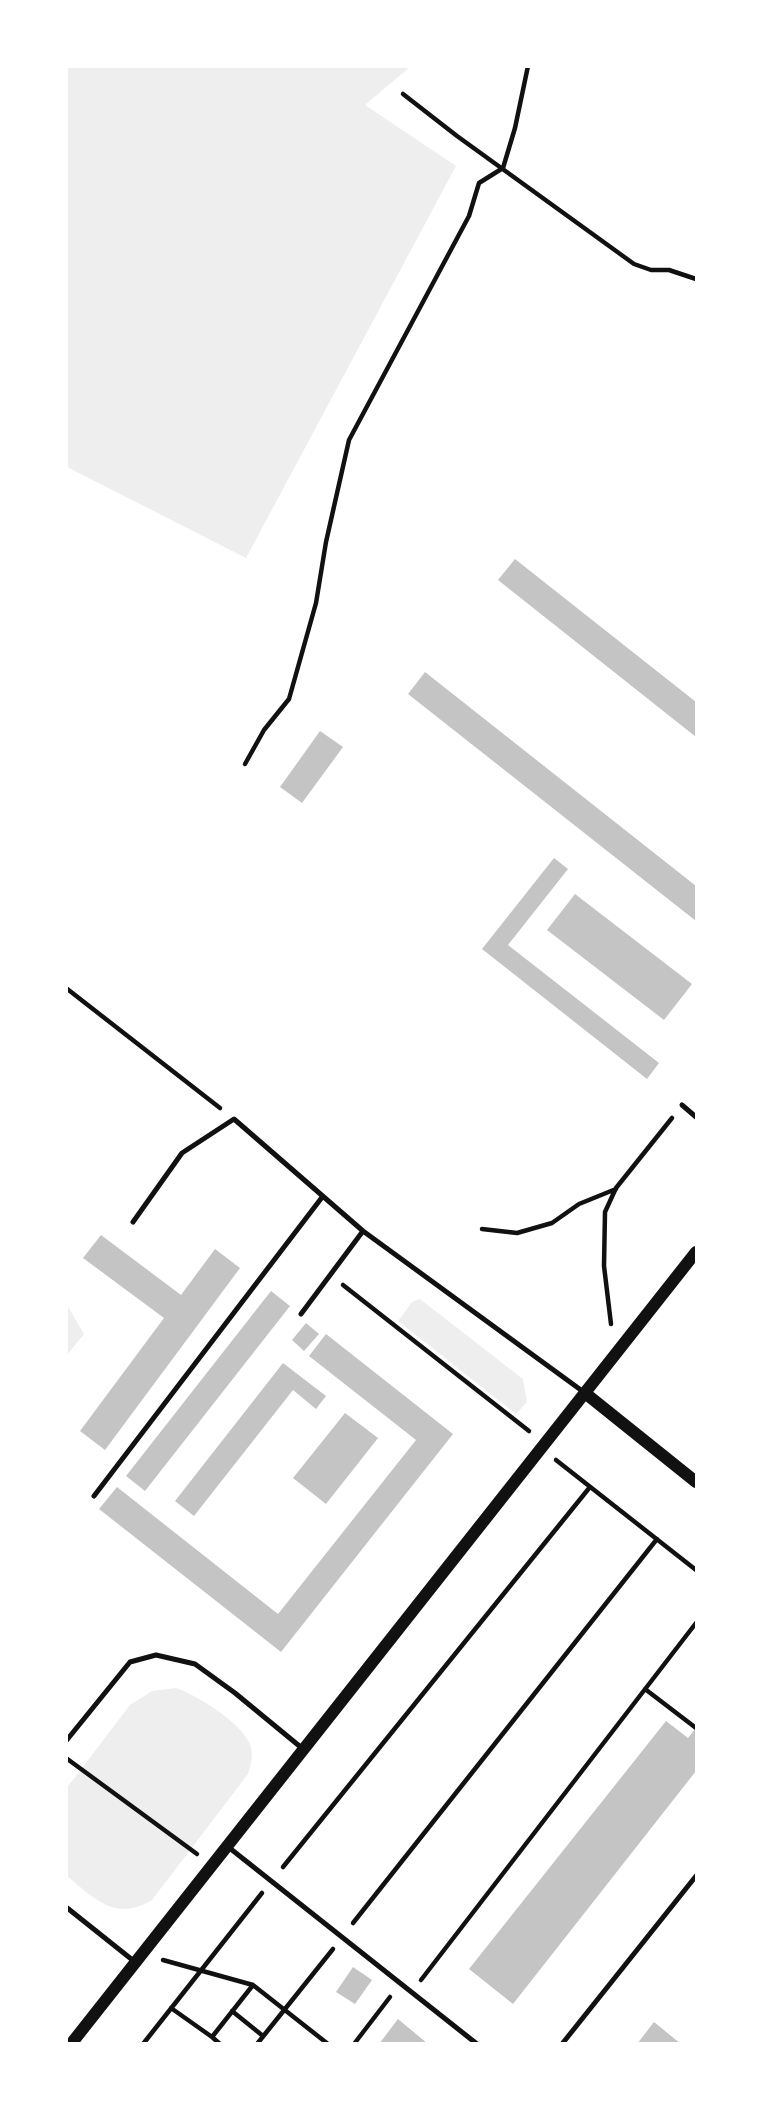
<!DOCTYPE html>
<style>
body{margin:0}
#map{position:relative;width:763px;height:2110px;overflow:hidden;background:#fff;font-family:"PT Sans Narrow",sans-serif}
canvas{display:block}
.frame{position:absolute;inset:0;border:68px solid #fff;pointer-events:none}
</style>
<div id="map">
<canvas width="763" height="2110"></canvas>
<div class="frame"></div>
</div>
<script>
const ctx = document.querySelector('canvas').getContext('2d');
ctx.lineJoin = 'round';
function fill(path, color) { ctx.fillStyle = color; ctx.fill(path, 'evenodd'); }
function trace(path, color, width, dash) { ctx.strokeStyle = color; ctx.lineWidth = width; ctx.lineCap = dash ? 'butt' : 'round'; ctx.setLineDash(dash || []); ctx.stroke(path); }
const green = new Path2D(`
 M66 67H410L365 105 456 166 246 558 67 467Z
 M420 1299 523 1379 527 1402 516 1414 398 1321 412 1302Z
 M67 1305 84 1334 67 1355Z
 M176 1688C197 1695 244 1724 251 1747 253 1756 251 1765 248 1774L152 1900C115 1922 95 1899 67 1876L66 1789 130 1705 152 1691Z`);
const building = new Path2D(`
 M515 559 696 702V737L498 580Z
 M425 672 696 886V921L408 694Z
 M320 731 343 747 302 803 280 787Z
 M554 858 568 869 508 945 659 1063 647 1079 482 949Z
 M575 894 692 984 664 1020 547 930Z
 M101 1235 181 1295 215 1249 240 1268 105 1450 80 1431 164 1318 83 1258Z
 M271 1291 290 1306 145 1491 126 1476Z
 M306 1323 319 1334 304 1351 292 1340Z
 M326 1334 453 1434 281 1652 99 1509 117 1487 278 1614 416 1440 309 1356Z
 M283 1363 326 1396 316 1409 293 1390 194 1516 175 1501Z
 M345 1413 378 1438 326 1504 293 1478Z
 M666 1721 688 1738 696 1728V1771L513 2004 469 1969Z
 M353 1967 372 1980 355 2004 336 1992Z
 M398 2019 428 2044H379Z
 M654 2022 681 2044H637Z`);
const path = new Path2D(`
 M403 94 457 136 634 264 651 270H669L696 279
 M245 764 264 730 289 699 316 603 326 542 349 440 469 216 479 183 503 168 515 128 528 66
 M66 988 220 1108
 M482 1229 517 1233 552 1223 579 1204 616 1189
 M343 1285 529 1431
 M611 1324 604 1266 605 1212 616 1188 672 1118
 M556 1460 696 1570
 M645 1689 696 1728
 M66 1758 197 1854
 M283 1867 590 1487
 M353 1923 657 1539
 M163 1960 253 1985
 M421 1980 696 1623
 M171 2008 212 2037
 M232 2011 263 2036
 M143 2044 262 1893
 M220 2044 212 2037 253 1985 328 2044
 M257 2044 333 1949
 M354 2044 390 1997`);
const service = new Path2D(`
 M682 1105 696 1117
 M133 1222 182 1153 234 1119 363 1231 585 1393
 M301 1314 363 1231
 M94 1496 323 1196
 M66 1741 130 1662 156 1655 195 1664 235 1693 303 1749
 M227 1846 477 2044
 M66 1907 135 1962
 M562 2044 696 1876`);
const tertiary = new Path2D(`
 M585 1393 696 1482
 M71 2044 696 1252`);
fill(green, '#eee');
fill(building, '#c4c4c4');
trace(path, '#111', 4.5);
trace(service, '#111', 5);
trace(tertiary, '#111', 12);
</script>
